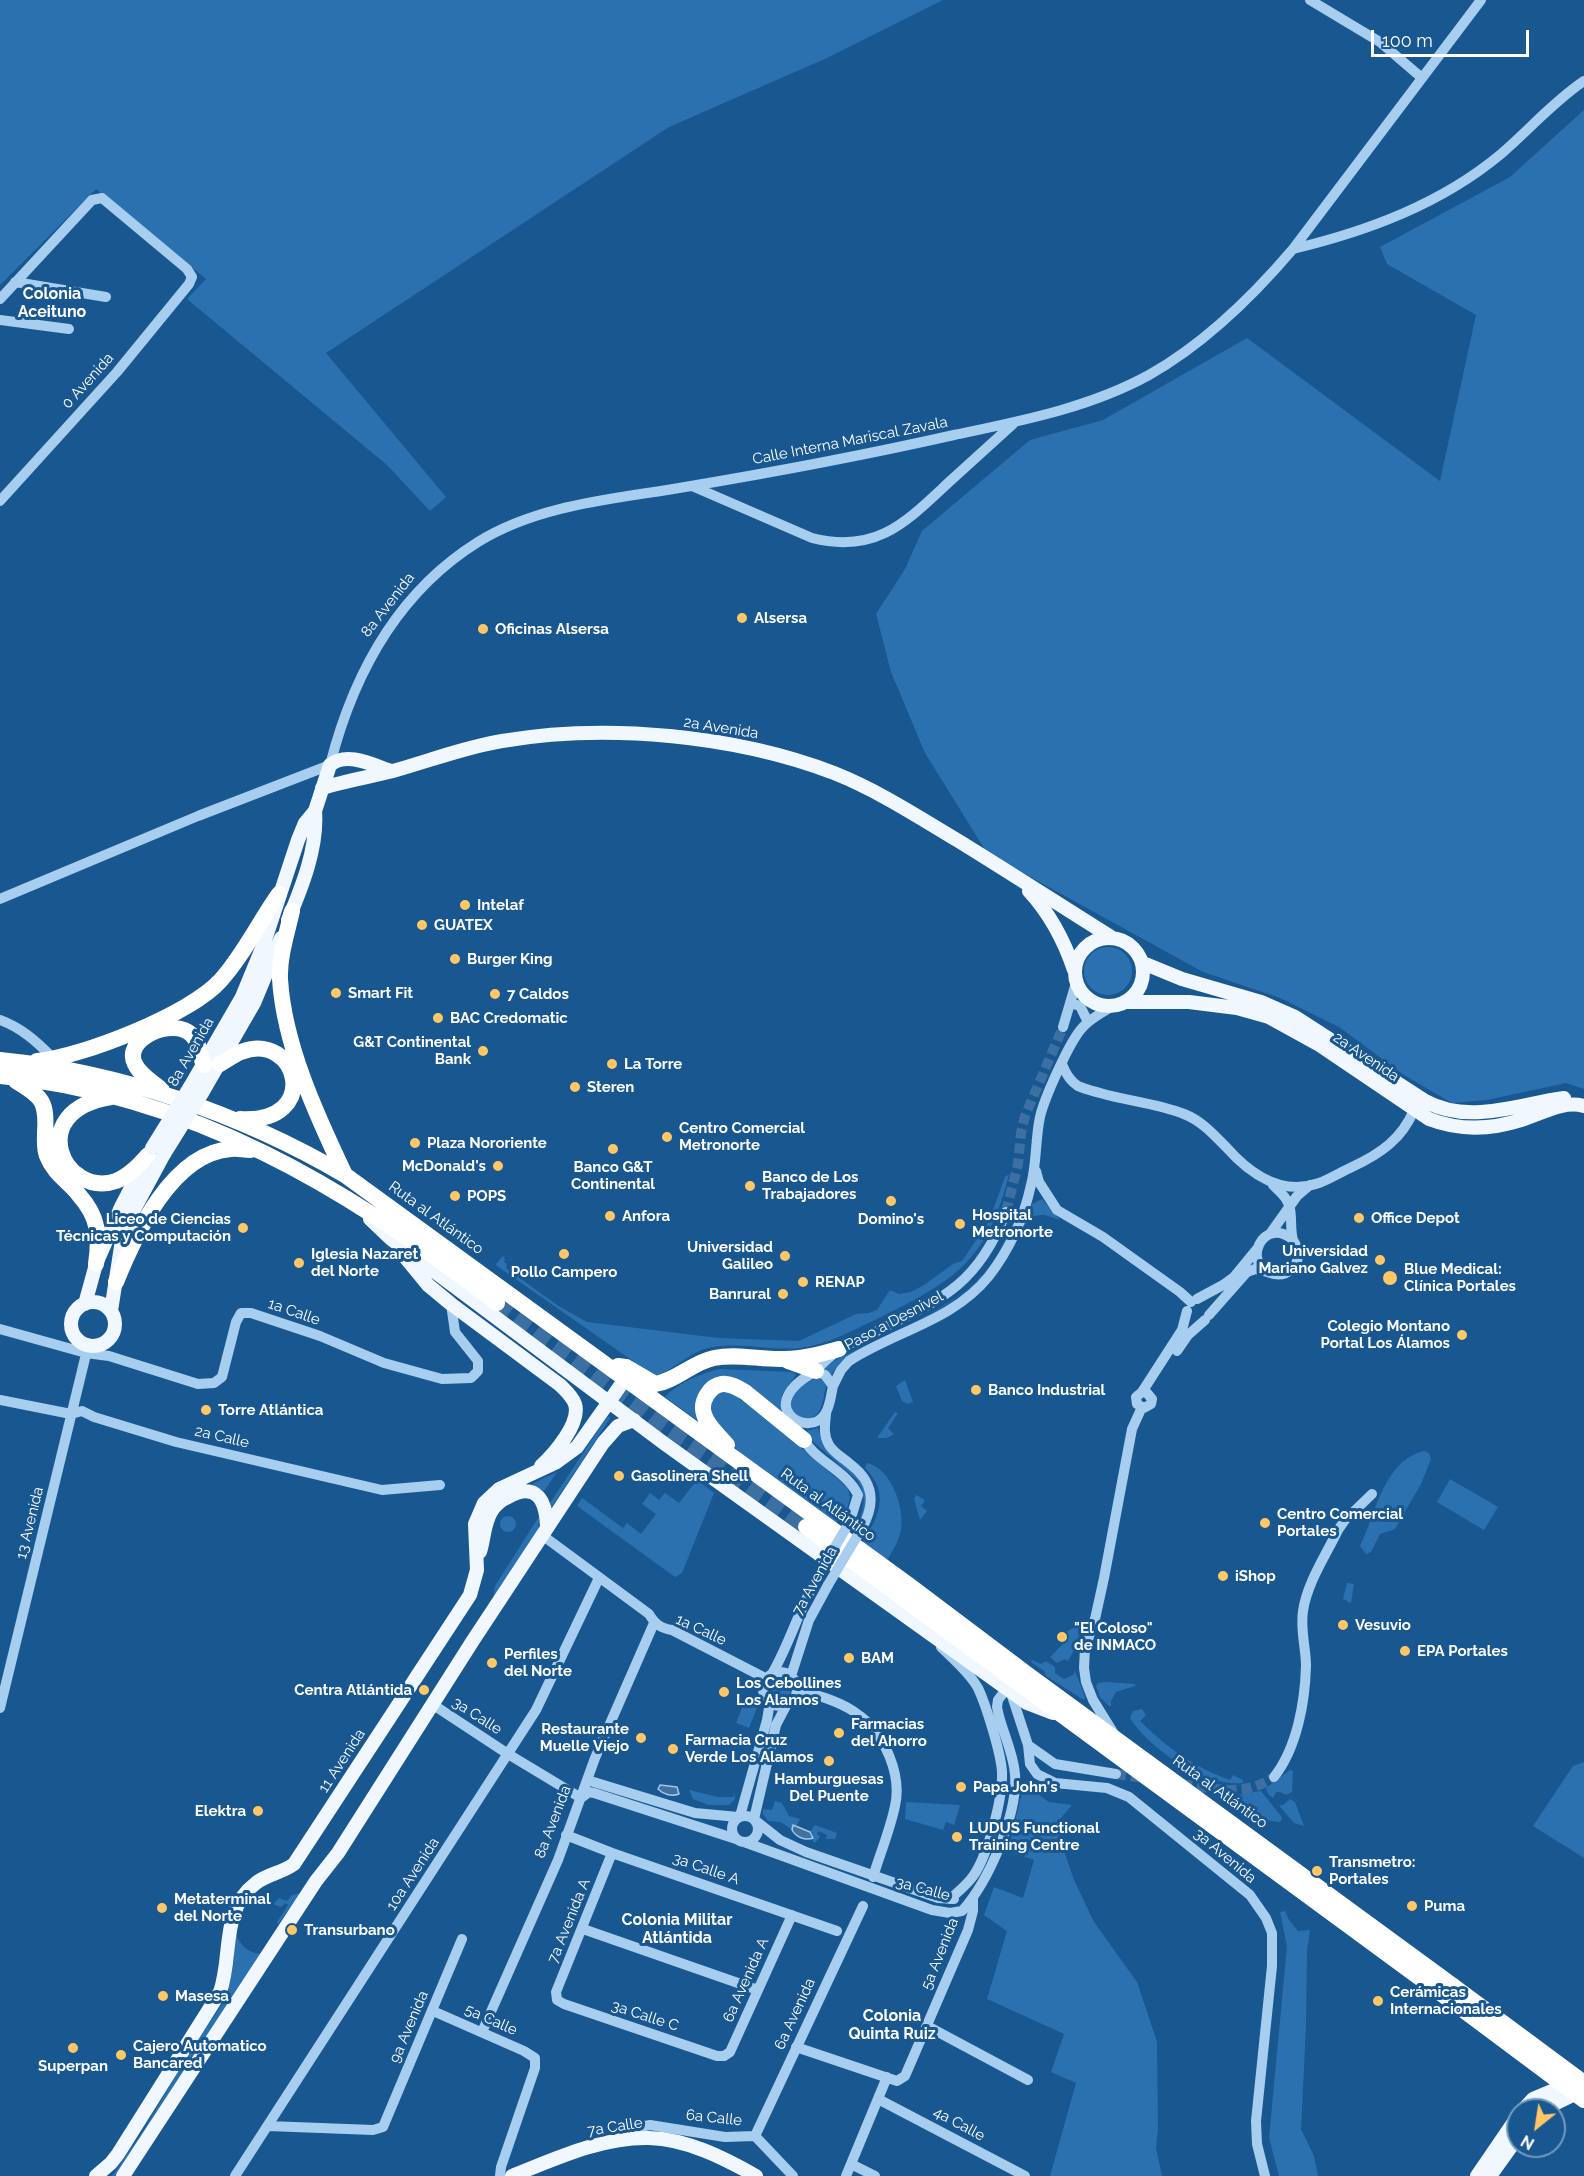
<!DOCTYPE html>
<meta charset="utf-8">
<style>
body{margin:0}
#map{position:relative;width:1584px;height:2176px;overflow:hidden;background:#195791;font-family:Raleway,sans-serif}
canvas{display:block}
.north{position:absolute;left:1506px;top:2098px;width:60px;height:60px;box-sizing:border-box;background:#195791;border:2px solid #759abd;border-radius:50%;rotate:210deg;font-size:16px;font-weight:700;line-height:24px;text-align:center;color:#fff}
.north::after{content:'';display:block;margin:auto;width:21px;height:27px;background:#ffc766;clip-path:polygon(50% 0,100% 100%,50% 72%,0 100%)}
.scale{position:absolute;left:1371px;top:30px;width:158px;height:27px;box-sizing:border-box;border:3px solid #fff;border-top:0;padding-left:8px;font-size:18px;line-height:21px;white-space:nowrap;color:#fff;-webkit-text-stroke:4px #195791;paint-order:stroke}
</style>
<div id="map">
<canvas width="1584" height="2176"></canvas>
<div class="north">N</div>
<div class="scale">100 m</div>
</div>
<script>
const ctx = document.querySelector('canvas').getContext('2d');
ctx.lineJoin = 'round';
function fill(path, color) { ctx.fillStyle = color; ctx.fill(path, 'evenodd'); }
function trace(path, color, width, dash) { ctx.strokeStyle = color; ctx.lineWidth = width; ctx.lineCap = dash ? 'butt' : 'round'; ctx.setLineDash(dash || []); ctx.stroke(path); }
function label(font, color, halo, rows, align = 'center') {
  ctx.font = font + ' Raleway,sans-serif'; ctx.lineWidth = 6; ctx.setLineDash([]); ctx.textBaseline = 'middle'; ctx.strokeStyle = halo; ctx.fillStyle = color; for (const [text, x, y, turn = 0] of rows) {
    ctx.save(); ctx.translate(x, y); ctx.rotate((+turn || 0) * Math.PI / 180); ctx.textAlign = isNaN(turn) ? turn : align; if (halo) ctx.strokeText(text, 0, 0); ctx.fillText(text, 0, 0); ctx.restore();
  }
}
const green = new Path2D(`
 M0 0H943L827 58 669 127 326 353 446 497 430 511 387 465 187 299 206 279 96 189 0 285Z
 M1584 110V1089L1566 1083 1487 1100 1452 1103 1404 1075 1339 1027 1280 998 1203 972 987 853 925 753 891 672 876 614 905 569 922 531 1030 440 1103 420 1247 338 1440 481 1476 315 1387 264 1380 247 1510 177Z
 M1084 971a24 24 0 1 1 48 0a24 24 0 1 1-48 0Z
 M1009 1174C988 1261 954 1281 877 1319 853 1330 827 1345 800 1348 770 1351 731 1340 704 1349 688 1355 673 1369 656 1376L650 1373 497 1266 496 1264 503 1256 505 1259 504 1262 507 1264 506 1268 557 1305 587 1322 719 1338 799 1341 856 1314 869 1313 877 1310 890 1290 899 1294 911 1292 924 1285 953 1264 962 1261 989 1221 1005 1177Z
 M1042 1199 1060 1220C1041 1213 1034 1211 1022 1229L1032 1204Z
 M1014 1222C993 1287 940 1310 883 1338 863 1348 844 1355 831 1375L825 1371V1368L834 1361C883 1335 957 1310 990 1266 1001 1253 1006 1236 1014 1222Z
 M720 1369 793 1372 796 1375 782 1394 783 1411 725 1380 698 1421 665 1397C677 1383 703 1373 720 1369Z
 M821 1378 826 1386C824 1394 823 1406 818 1413 804 1429 777 1407 800 1388 807 1382 812 1379 821 1378Z
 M905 1380 913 1402 908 1404 902 1401 896 1386Z
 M724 1391 730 1392 766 1418 848 1488 850 1498 845 1517 834 1524 750 1464 732 1444 709 1411 712 1400 718 1392Z
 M895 1412 898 1413 888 1428 894 1434 887 1438H877Z
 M608 1417H611L551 1508 550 1503 601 1426Z
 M818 1428 823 1446 858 1478 866 1492 867 1504 858 1526 856 1525C865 1509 867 1496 857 1480L809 1438 807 1431Z
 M1424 1451 1429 1453 1431 1459 1421 1484 1395 1529 1380 1534 1371 1552 1366 1554 1360 1546C1376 1514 1383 1461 1424 1451Z
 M867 1463C891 1468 905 1508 901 1530 898 1543 892 1553 884 1564L861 1546C877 1518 892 1495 865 1468Z
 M557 1472 544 1491 532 1484Z
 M1450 1479 1498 1507 1484 1530 1437 1502Z
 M697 1480 714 1493 682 1573 675 1577 577 1506 582 1498 623 1528 627 1523 641 1534 656 1514 642 1504 650 1493 659 1500 665 1493 679 1503Z
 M916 1495 925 1500 921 1506 927 1511 920 1520 914 1499Z
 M540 1515 538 1530 493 1599 495 1586Z
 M500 1524a8 8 0 1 1 16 0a8 8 0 1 1-16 0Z
 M1347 1583 1354 1584 1351 1603 1343 1599Z
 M1083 1622 1079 1641 1068 1661 1065 1659 1057 1663 1050 1657 1066 1641V1632Z
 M1032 1660 1041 1664 1046 1661 1055 1667V1673L1064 1679 1073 1675 1075 1671 1085 1697 1084 1700 1046 1676 1044 1671 1031 1662Z
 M769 1689a11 11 0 1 1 22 0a11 11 0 1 1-22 0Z
 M1106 1682 1135 1684V1686L1116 1692 1111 1701V1706H1109L1100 1697 1096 1686 1098 1683Z
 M744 1703 757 1708 749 1728 736 1723Z
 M1142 1709 1146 1715 1140 1721C1166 1747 1195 1768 1230 1780L1233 1775 1243 1780V1783C1205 1787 1149 1749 1130 1718L1133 1711Z
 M1584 1762V1858L1533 1826 1573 1766Z
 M1290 1770 1293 1771 1292 1792 1286 1795 1280 1792H1276L1273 1798 1268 1794 1266 1788Z
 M1024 1784 1049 1802 1072 1805 1055 1825 1074 1880 1094 1922 1137 1982 1157 2042 1158 2129 1156 2148 1162 2176H1050L1076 2083 1051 2072 1064 2034 987 1999 1007 1931 984 1915 994 1887 1023 1898 1034 1860 1008 1851Z
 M689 1790 718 1797H733L734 1793 735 1799 729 1805H709L693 1799Z
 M1261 1791 1281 1816 1282 1820 1279 1822C1262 1820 1240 1811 1231 1796Z
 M1290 1799 1295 1802 1304 1826 1294 1823 1281 1808 1279 1805H1283Z
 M775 1801 782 1803 789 1816 800 1819 797 1825H793L792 1830 781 1822 768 1821 763 1814V1809L772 1810Z
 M906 1802 960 1805 954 1825 946 1822 943 1830 905 1819Z
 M815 1825 837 1833 835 1839H826L827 1835 819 1831 817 1833 820 1837 815 1843 811 1839 813 1834 810 1832Z
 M301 1893 278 1924 277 1922 288 1905 286 1903 281 1907 273 1904 279 1898 287 1901 292 1895Z
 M1285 1911 1289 1920 1298 1931 1310 1930 1307 1950 1306 2026 1301 2129 1314 2156 1318 2176H1279L1269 2138 1287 1946 1280 1912Z
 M235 1933C241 1945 247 1953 261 1954L116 2176H112L143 2131 193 2047 227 1997 234 1959Z`);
const water = new Path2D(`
 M660 1785 677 1787 679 1794C671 1797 663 1794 658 1789Z
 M793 1825 810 1832 813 1838C805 1841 796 1837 792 1830Z`);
const minorTunnel = new Path2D(`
 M1006 1212 1018 1164 1021 1133 1025 1116 1063 1027
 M1116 1774 1143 1778
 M1182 1784C1215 1789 1245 1797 1274 1777`);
const highwayTunnel = new Path2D(`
 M497 1303 661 1425 806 1527`);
const minor = new Path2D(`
 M1310 0 1380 42 1422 78
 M1293 249C1368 231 1441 204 1501 154 1529 130 1553 102 1584 81
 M15 282 106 297
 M0 299 92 200 102 198 187 269 192 277 189 284 117 372 0 501
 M0 320 69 329
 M692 486 812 538C876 554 905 523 948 483 970 463 991 444 1013 424
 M0 899 198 816 330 765C353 675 398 592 478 542 539 504 616 499 685 487 775 472 865 455 954 435 1020 421 1089 408 1149 375 1204 344 1253 296 1293 249L1481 0
 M1071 1003 1080 1006 1088 1022
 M0 1020C22 1028 37 1042 53 1058
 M1063 1027 1076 983
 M1062 1064C1065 1072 1070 1081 1078 1086 1084 1089 1093 1091 1100 1093 1127 1101 1157 1103 1184 1114 1202 1121 1214 1135 1227 1148 1250 1174 1282 1196 1319 1183 1330 1179 1341 1172 1352 1167 1380 1154 1402 1139 1414 1110
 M1036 1171 1039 1182 1057 1210 1103 1237 1180 1292 1191 1302
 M1273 1185C1277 1189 1283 1194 1286 1199 1294 1211 1289 1226 1293 1240 1295 1244 1298 1247 1298 1253 1299 1266 1287 1277 1274 1274 1240 1267 1262 1214 1293 1240
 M1270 1234 1297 1196 1310 1185
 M1197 1299 1223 1285 1234 1277 1257 1249
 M1209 1315 1247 1272 1255 1269 1267 1272
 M0 1329 86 1353 109 1356 198 1384 214 1383 222 1377 236 1322 241 1313H251L320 1336 384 1363 442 1379 471 1378 478 1371V1361L455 1332 451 1304
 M1177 1351 1188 1335 1205 1320
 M816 1371C832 1351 854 1341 877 1331 943 1299 978 1284 1006 1212
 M816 1371 825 1375 833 1386C831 1395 830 1407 825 1414 809 1440 751 1406 816 1371Z
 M833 1386 841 1370 849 1361C895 1331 953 1321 989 1276 1009 1250 1024 1217 1031 1185 1037 1163 1035 1140 1040 1117 1044 1099 1070 1040 1083 1027 1091 1018 1103 1012 1113 1006
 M1142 1392 1147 1393 1152 1399 1151 1404 1144 1408 1137 1404 1136 1397 1142 1392 1182 1330 1187 1311
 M0 1400 71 1414 82 1411 94 1417 176 1442 382 1490 440 1485
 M826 1414C825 1425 823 1435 829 1445 834 1453 843 1458 850 1464 874 1482 876 1503 862 1528
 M802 1435C811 1460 846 1469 858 1495L850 1521
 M542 1535 649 1614C655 1624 660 1628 672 1630L767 1679
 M941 1647C954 1660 969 1672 978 1688 986 1705 1001 1753 1002 1772 1003 1798 987 1861 970 1880 964 1887 957 1893 950 1899
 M763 1689a17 17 0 1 1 34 0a17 17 0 1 1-34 0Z
 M772 1674C790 1643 799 1609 817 1578
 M791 1676 809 1620 828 1585
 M797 1690C818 1695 843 1702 860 1716 885 1735 902 1775 895 1806 890 1830 880 1854 873 1877
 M1010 1690 1028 1745 1030 1764 1037 1774 1055 1783 1107 1788 1129 1797 1250 1895 1266 1918 1272 1933V1966L1256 2121 1257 2144 1265 2176
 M432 1704 508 1754 581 1798 589 1792 594 1793 736 1839
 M0 1708 88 1346
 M1114 1734 1093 1700 1086 1682 1084 1668 1085 1648 1095 1619 1104 1578 1132 1429 1142 1407
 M1028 1745 1055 1764 1116 1774
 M1274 1777C1297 1748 1305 1702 1306 1666 1306 1648 1300 1630 1303 1611 1307 1583 1326 1555 1338 1530L1345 1520 1372 1494
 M587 1780 695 1813 738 1817
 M732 1829a13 13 0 1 1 26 0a13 13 0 1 1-26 0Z
 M740 1816 767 1720 770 1702
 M754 1819 776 1725 787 1704
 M756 1821 780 1840 806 1852 938 1898 954 1899
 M566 1835 612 1853 837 1931
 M744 1842 932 1910 950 1913 962 1911C989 1881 1018 1814 1015 1774 1013 1750 1001 1730 997 1707L998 1700 1007 1688
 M612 1853 556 1992 557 2000 564 2004 717 2056H724L730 2052 792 1915
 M583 1929 758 1990
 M433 2011 524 2051 535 2058V2068L501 2167 500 2176
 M927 2026 1028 2080
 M482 2032 558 1860 595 1758 654 1623
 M796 2047 897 2081 905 2076 968 1930 973 1911V1899
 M878 2099 1025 2176
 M268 2126 373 2130 383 2127 462 1939
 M755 2136 863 1906
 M755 2136 793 2176
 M623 2139 625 2132 629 2129 650 2125 725 2137 755 2136
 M851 2164 875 2176
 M235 2176 536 1710 599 1578
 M846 2176 887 2077`);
const major = new Path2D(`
 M322 788C345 781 369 777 393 771 429 761 465 747 502 741 606 723 735 735 834 773 877 790 917 816 957 840 1009 872 1060 905 1111 937
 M1029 891C1051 915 1064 940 1074 970
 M288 920C302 887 318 847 315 811
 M1075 972a34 34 0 1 1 68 0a34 34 0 1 1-68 0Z
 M1143 963 1182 979 1261 1002 1295 1017 1425 1101C1469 1125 1518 1104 1564 1098
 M1126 1002H1189L1237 1008 1269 1017 1318 1044 1429 1119C1460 1131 1490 1130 1521 1120 1541 1114 1563 1100 1584 1106
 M190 1087 242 997 263 946 298 840 305 823 315 811 330 765C347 751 373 765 391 771
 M202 1093 254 1003 281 938
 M370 1219 391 1239 665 1444 1027 1703 1053 1713
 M405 1257 428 1285 451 1304 560 1385C566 1391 572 1396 575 1404 581 1423 554 1454 541 1466
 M71 1324a22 22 0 1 1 44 0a22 22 0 1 1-44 0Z
 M85 1304 96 1264 121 1207 144 1163
 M111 1311 122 1240 130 1217 164 1154
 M480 1552C484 1539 484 1524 491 1512 495 1505 501 1500 508 1497 537 1481 546 1501 547 1527
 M1523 2110 1533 2099 1571 2083
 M1542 2110 1583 2090
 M96 2176 111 2163 118 2154 220 1992C233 1955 220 1910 256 1883 267 1874 282 1873 294 1864L470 1595 477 1570 475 1524 484 1503 499 1489 555 1463 577 1447 625 1379
 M123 2176 316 1881 338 1853 472 1642 603 1443 618 1426 634 1420
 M512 2176C555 2159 601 2137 649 2138 687 2139 724 2158 756 2176
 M1477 2176 1518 2116
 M1490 2176 1518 2137`);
const highway = new Path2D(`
 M292 911C287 933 279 957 280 979 284 1045 317 1116 345 1175
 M0 1060C120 1072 241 1114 345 1175L910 1586 1028 1675 1453 1986
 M37 1061C82 1057 190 1014 220 981 243 956 259 922 279 894
 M220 1064C227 1060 234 1055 241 1052 298 1030 323 1124 240 1119
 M0 1076C191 1094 348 1188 497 1303
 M16 1081C43 1097 47 1102 45 1133 45 1141 44 1148 47 1156 54 1174 68 1181 79 1195 99 1217 100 1237 96 1264
 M162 1090C153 1082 140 1075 135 1064 122 1039 173 1016 192 1035 200 1043 199 1055 204 1065
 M111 1097C23 1111 64 1199 116 1181 129 1176 139 1165 148 1155
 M116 1282C135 1235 172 1153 231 1149 237 1148 244 1150 250 1150
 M788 1361 816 1371
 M618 1366 626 1367 655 1384C676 1381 693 1362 714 1358 737 1353 761 1360 784 1359 803 1359 821 1354 839 1349
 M727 1445C720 1436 707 1426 704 1414 700 1402 709 1386 722 1384 730 1383 738 1388 745 1392L804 1440
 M806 1527 1446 1997`);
const minorBridge = new Path2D(`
 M817 1578 850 1521
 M828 1585 862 1528`);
const majorBridge = new Path2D(`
 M152 1148 190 1087
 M164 1154 202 1093`);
const highwayBridge = new Path2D(`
 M1453 1986 1584 2083
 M1446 1997 1584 2100`);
const markers = [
 [742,618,6,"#ffc766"],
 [483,629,6,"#ffc766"],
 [465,905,6,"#ffc766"],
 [422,925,6,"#ffc766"],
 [455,959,6,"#ffc766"],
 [336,993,6,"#ffc766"],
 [495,994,6,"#ffc766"],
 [438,1018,6,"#ffc766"],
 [483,1051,6,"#ffc766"],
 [612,1064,6,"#ffc766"],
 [575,1087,6,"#ffc766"],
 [667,1137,6,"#ffc766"],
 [415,1143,6,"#ffc766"],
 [613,1149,6,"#ffc766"],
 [498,1166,6,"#ffc766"],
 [750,1186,6,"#ffc766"],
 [455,1196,6,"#ffc766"],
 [891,1201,6,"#ffc766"],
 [610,1216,6,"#ffc766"],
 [1359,1218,6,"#ffc766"],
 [960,1224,6,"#ffc766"],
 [243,1228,6,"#ffc766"],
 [564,1254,6,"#ffc766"],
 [785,1256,6,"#ffc766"],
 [1380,1260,6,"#ffc766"],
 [299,1263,6,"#ffc766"],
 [1390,1278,8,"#ffc766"],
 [803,1282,6,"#ffc766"],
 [783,1294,6,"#ffc766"],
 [1462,1335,6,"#ffc766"],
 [976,1390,6,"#ffc766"],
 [206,1410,6,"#ffc766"],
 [619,1476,6,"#ffc766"],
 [1265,1523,6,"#ffc766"],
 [1223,1576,6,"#ffc766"],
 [1343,1625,6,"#ffc766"],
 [1062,1637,6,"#ffc766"],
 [1405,1651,6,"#ffc766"],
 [849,1658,6,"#ffc766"],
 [492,1663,6,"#ffc766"],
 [424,1690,6,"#ffc766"],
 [724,1692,6,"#ffc766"],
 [839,1733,6,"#ffc766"],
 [641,1738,6,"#ffc766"],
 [673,1749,6,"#ffc766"],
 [829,1761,6,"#ffc766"],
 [961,1787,6,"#ffc766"],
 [258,1811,6,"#ffc766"],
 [957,1837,6,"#ffc766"],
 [1317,1871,6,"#ffc766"],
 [1412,1906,6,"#ffc766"],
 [162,1908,6,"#ffc766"],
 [292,1930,6,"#ffc766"],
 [163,1996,6,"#ffc766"],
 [1378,2001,6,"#ffc766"],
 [73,2048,6,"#ffc766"],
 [121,2055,6,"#ffc766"]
];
const streetNames = [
 ["0 Avenida",88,381,-48],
 ["Calle Interna Mariscal Zavala",850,441,-11],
 ["8a Avenida",388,605,-52],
 ["2a Avenida",721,728,9],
 ["8a Avenida",191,1052,-60],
 ["2a Avenida",1366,1057,34],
 ["Ruta al Atlántico",436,1218,36],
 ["1a Calle",294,1312,19],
 ["Paso a Desnivel",894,1321,-28],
 ["2a Calle",222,1437,13],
 ["Ruta al Atlántico",828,1505,36],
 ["13 Avenida",30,1523,-76],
 ["7a Avenida",815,1581,-61],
 ["1a Calle",701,1630,25],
 ["3a Calle",477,1716,33],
 ["11 Avenida",342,1761,-57],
 ["Ruta al Atlántico",1220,1792,36],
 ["8a Avenida",553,1822,-69],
 ["3a Avenida",1225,1856,40],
 ["3a Calle A",706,1869,19],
 ["10a Avenida",413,1874,-57],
 ["3a Calle",923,1889,15],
 ["7a Avenida A",569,1921,-68],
 ["5a Avenida",940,1954,-68],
 ["6a Avenida A",746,1980,-66],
 ["6a Avenida",795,2014,-65],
 ["3a Calle C",645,2016,18],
 ["5a Calle",491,2020,24],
 ["9a Avenida",409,2027,-67],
 ["6a Calle",714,2118,6],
 ["4a Calle",959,2124,28],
 ["7a Calle",615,2127,-9]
];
const poiNames = [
 ["Alsersa",754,618],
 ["Oficinas Alsersa",495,629],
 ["Intelaf",477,905],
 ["GUATEX",434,925],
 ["Burger King",467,959],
 ["Smart Fit",348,993],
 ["7 Caldos",507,994],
 ["BAC Credomatic",450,1018],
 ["G&T Continental",471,1042,"right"],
 ["Bank",471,1059,"right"],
 ["La Torre",624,1064],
 ["Steren",587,1087],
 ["Centro Comercial",679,1128],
 ["Metronorte",679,1145],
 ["Plaza Nororiente",427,1143],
 ["McDonald's",486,1166,"right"],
 ["Banco G&T",613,1167,"center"],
 ["Continental",613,1184,"center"],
 ["Banco de Los",762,1177],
 ["Trabajadores",762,1194],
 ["POPS",467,1196],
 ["Hospital",972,1215],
 ["Metronorte",972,1232],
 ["Anfora",622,1216],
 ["Office Depot",1371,1218],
 ["Liceo de Ciencias",231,1219,"right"],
 ["Técnicas y Computación",231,1236,"right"],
 ["Domino's",891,1219,"center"],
 ["Universidad",773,1247,"right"],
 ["Galileo",773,1264,"right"],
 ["Universidad",1368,1251,"right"],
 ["Mariano Galvez",1368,1268,"right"],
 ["Iglesia Nazaret",311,1254],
 ["del Norte",311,1271],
 ["Blue Medical:",1404,1269],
 ["Clínica Portales",1404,1286],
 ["Pollo Campero",564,1272,"center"],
 ["RENAP",815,1282],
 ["Banrural",771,1294,"right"],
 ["Colegio Montano",1450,1326,"right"],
 ["Portal Los Álamos",1450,1343,"right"],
 ["Banco Industrial",988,1390],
 ["Torre Atlántica",218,1410],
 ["Gasolinera Shell",631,1476],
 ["Centro Comercial",1277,1514],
 ["Portales",1277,1531],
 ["iShop",1235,1576],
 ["Vesuvio",1355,1625],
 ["\"El Coloso\"",1074,1628],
 ["de INMACO",1074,1645],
 ["EPA Portales",1417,1651],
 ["Perfiles",504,1654],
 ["del Norte",504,1671],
 ["BAM",861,1658],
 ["Los Cebollines",736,1683],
 ["Los Alamos",736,1700],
 ["Centra Atlántida",412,1690,"right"],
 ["Farmacias",851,1724],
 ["del Ahorro",851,1741],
 ["Restaurante",629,1729,"right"],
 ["Muelle Viejo",629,1746,"right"],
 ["Farmacia Cruz",685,1740],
 ["Verde Los Alamos",685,1757],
 ["Hamburguesas",829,1779,"center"],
 ["Del Puente",829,1796,"center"],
 ["Papa John's",973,1787],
 ["Elektra",246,1811,"right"],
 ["LUDUS Functional",969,1828],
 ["Training Centre",969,1845],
 ["Transmetro:",1329,1862],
 ["Portales",1329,1879],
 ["Metaterminal",174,1899],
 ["del Norte",174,1916],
 ["Puma",1424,1906],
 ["Transurbano",304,1930],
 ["Cerámicas",1390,1992],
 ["Internacionales",1390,2009],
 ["Masesa",175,1996],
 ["Cajero Automatico",133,2046],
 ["Bancared",133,2063],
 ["Superpan",73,2066,"center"]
];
const neighbourhoodNames = [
 ["Colonia",52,294],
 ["Aceituno",52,312],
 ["Colonia Militar",677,1920],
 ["Atlántida",677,1938],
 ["Colonia",892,2016],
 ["Quinta Ruiz",892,2034]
];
fill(green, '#2b71b0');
fill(water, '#44709a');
trace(water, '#9acaf2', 1.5);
trace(minorTunnel, '#3c70a2', 10, [10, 5]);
trace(highwayTunnel, '#3c70a2', 16, [16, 8]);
trace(minor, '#a7ceef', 10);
trace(major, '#f0f7ff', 14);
trace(highway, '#fff', 16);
trace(minorBridge, '#a7ceef', 10);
trace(majorBridge, '#f0f7ff', 14);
trace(highwayBridge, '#fff', 16);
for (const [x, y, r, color] of markers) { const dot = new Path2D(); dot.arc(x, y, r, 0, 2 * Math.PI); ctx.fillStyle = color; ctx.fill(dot); trace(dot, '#195791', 2); }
label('15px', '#fff', '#195791', streetNames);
label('bold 15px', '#fff', '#195791', poiNames, 'left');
label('bold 16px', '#fff', '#195791', neighbourhoodNames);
</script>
